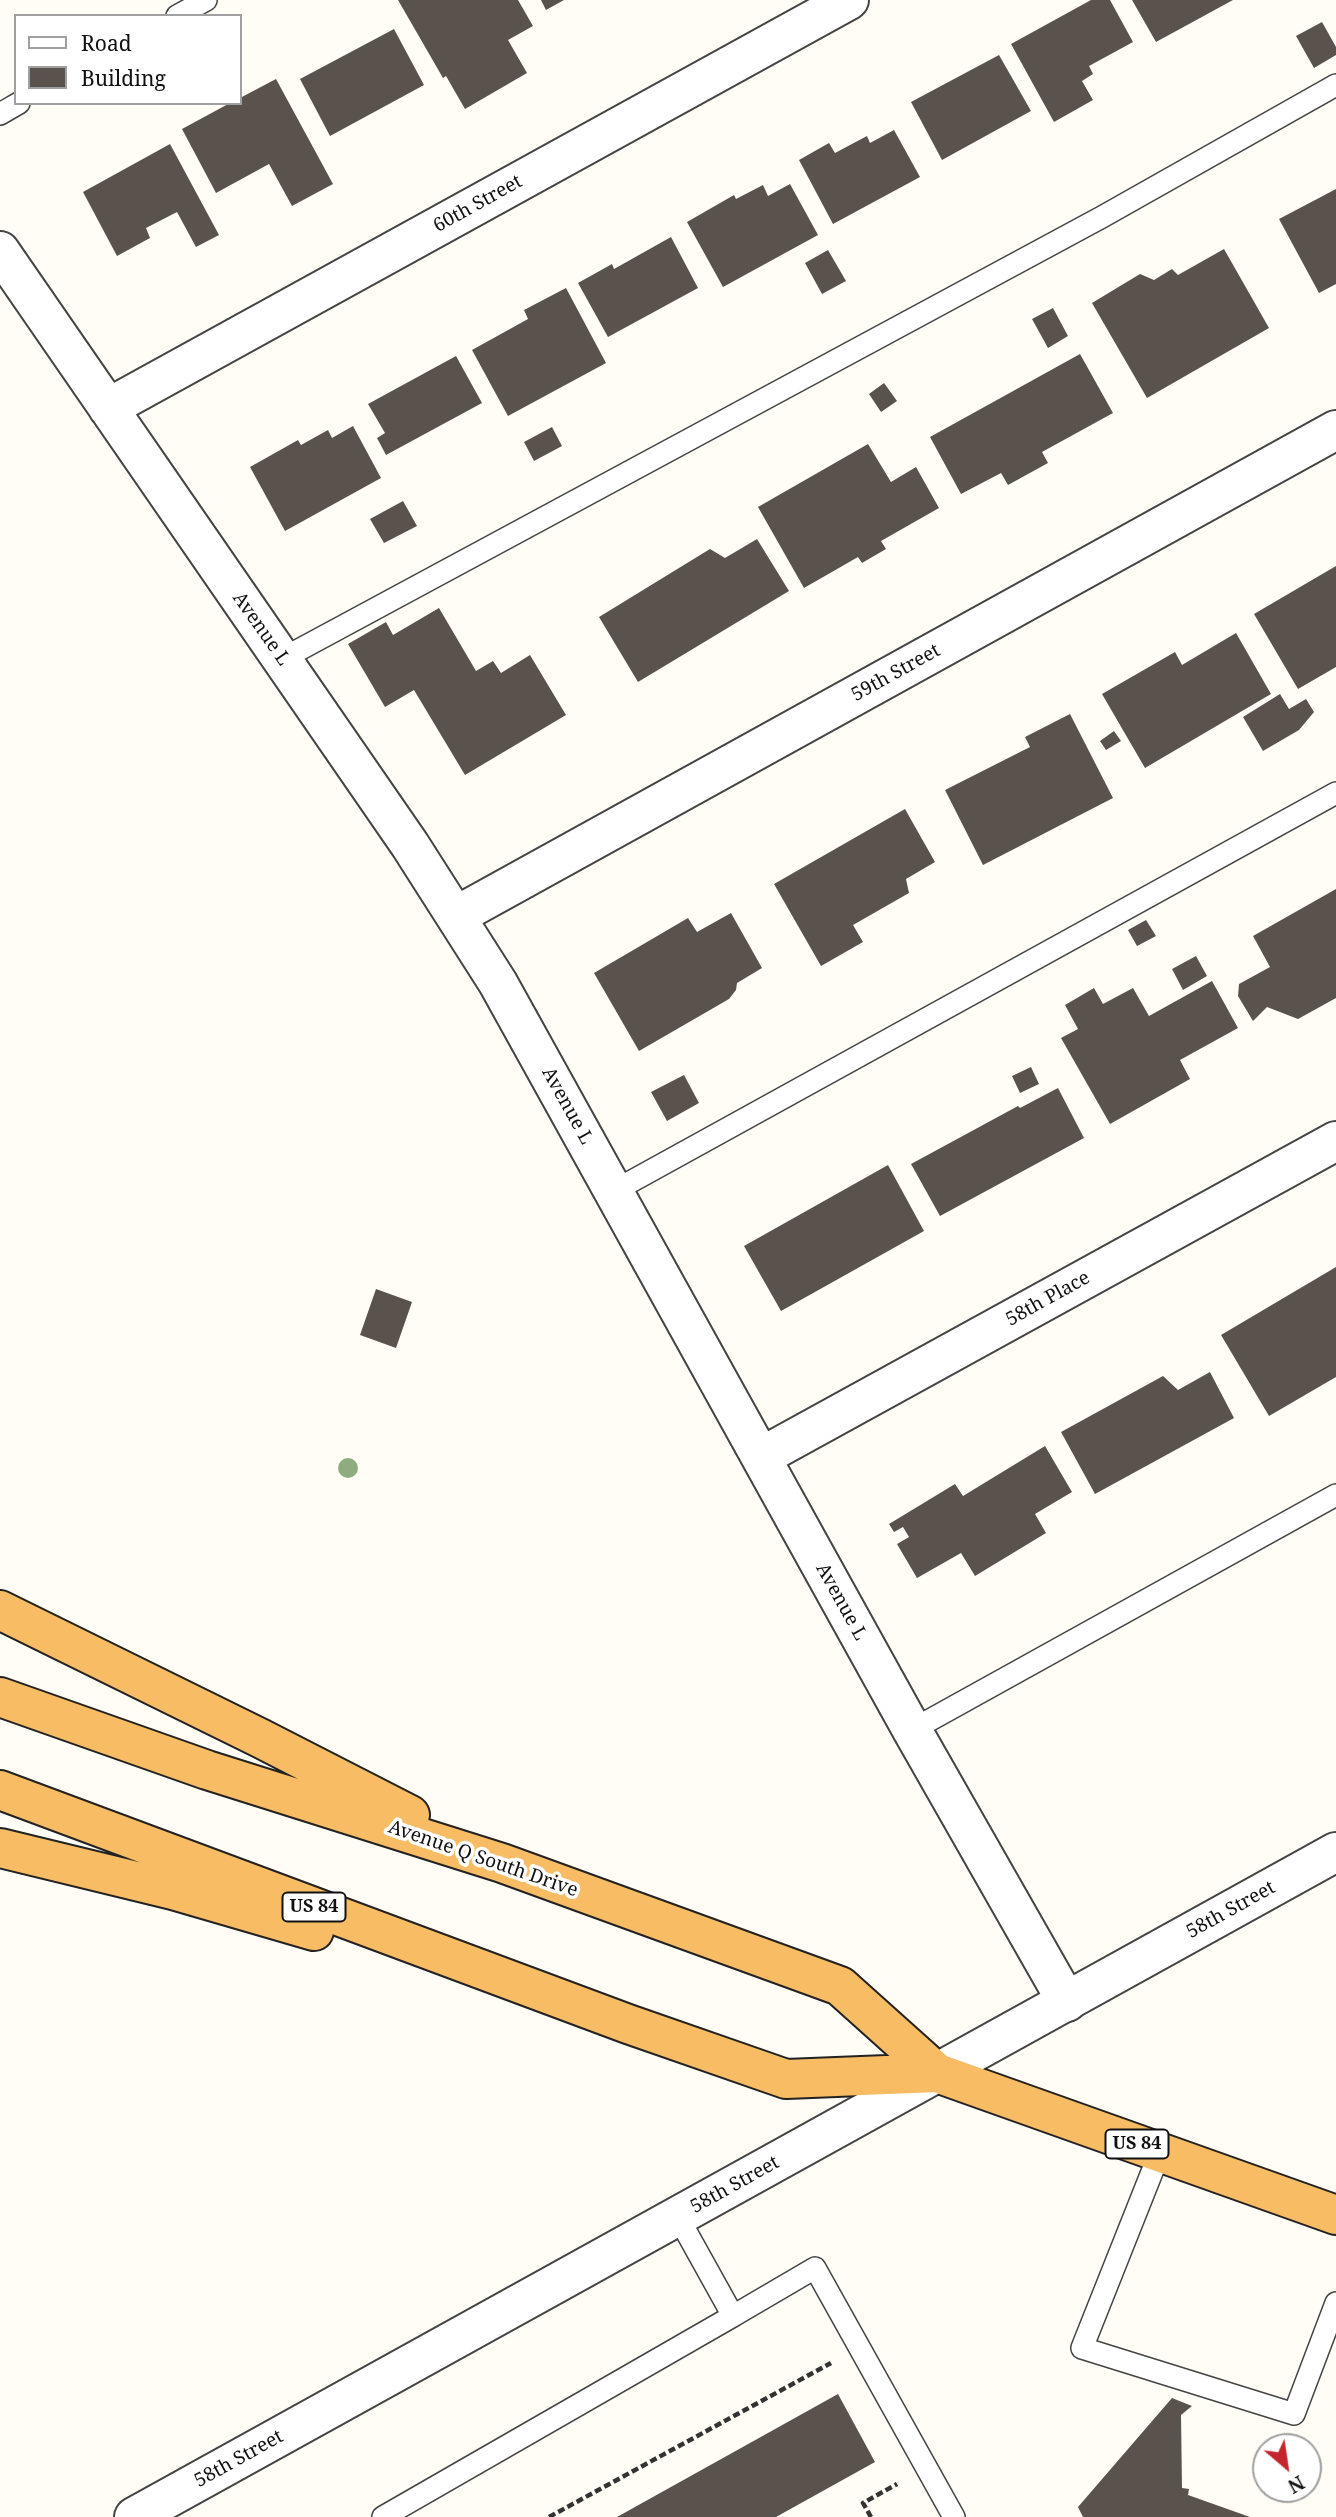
<!DOCTYPE html>
<style>
body{margin:0}
#map{position:relative;width:1336px;height:2517px;overflow:hidden;background:#fffdf5;font-family:"Noto Serif",serif}
canvas{display:block}
.legend{position:absolute;left:14px;top:14px;width:228px;height:91px;box-sizing:border-box;background:#fff;border:2px solid #a0a0a0;margin:0;padding:9px 12px;list-style:none;font-size:21px;color:#111}
.legend li{display:flex;align-items:center;gap:14px;height:35px}
.legend b{width:35px;border:2px solid #a0a0a0}
.north{position:absolute;left:1252px;top:2433px;width:70px;height:70px;box-sizing:border-box;background:#fff;border:2px solid #a0a0a0;border-radius:50%;rotate:151deg;font-size:19px;font-weight:700;line-height:28px;text-align:center;color:#111}
.north::after{content:'';display:block;margin:auto;width:24px;height:32px;background:#c4262e;clip-path:polygon(50% 0,100% 100%,50% 72%,0 100%)}
</style>
<div id="map">
<canvas width="1336" height="2517"></canvas>
<ul class="legend">
<li><b style="height:9px;background:#fff"></b>Road</li>
<li><b style="height:19px;background:#5a524d"></b>Building</li>
</ul>
<div class="north">N</div>
</div>
<script>
const ctx = document.querySelector('canvas').getContext('2d');
ctx.lineJoin = 'round';
function fill(path, color) { ctx.fillStyle = color; ctx.fill(path, 'evenodd'); }
function trace(path, color, width, dash) { ctx.strokeStyle = color; ctx.lineWidth = width; ctx.lineCap = dash ? 'butt' : 'round'; ctx.setLineDash(dash || []); ctx.stroke(path); }
function label(font, color, halo, rows, align = 'center') {
  ctx.font = font + ' "Noto Serif",serif'; ctx.lineWidth = 7; ctx.setLineDash([]); ctx.textBaseline = 'middle'; ctx.strokeStyle = halo; ctx.fillStyle = color; for (const [text, x, y, turn = 0] of rows) {
    ctx.save(); ctx.translate(x, y); ctx.rotate((+turn || 0) * Math.PI / 180); ctx.textAlign = isNaN(turn) ? turn : align; if (halo) ctx.strokeText(text, 0, 0); ctx.fillText(text, 0, 0); ctx.restore();
  }
}
const building = new Path2D(`
 M398 0H518L533 26 508 40 527 73 465 109 446 76 443 78Z
 M541 0H564L546 10Z
 M1091 0H1110L1133 42 1089 66 1093 74 1082 81 1093 100 1054 122 1011 44Z
 M1132 0H1233L1156 42Z
 M1322 22 1336 47V55L1314 68 1296 36Z
 M394 29 424 85 330 136 300 79Z
 M999 55 1031 111 942 160 911 102Z
 M276 79 333 184 292 206 269 164 216 193 182 129 230 103H240V98Z
 M894 130 920 177 833 224 799 160 829 143 835 153 867 136 870 143Z
 M170 144 219 235 196 247 177 212 146 228 150 238 117 256 83 192Z
 M790 184 818 235 723 287 687 222 734 195 736 199 763 185 768 196Z
 M1336 189V284L1319 293 1279 219Z
 M671 237 698 288 608 337 578 283 612 264 614 269Z
 M1224 249 1269 328 1147 398 1092 303 1140 274 1154 280 1172 269 1178 275Z
 M828 250 846 281 822 294 805 263Z
 M566 288 606 363 508 416 472 350 528 319 524 310Z
 M1053 308 1068 336 1048 348 1032 319Z
 M1080 354 1113 413 1042 452 1048 463 1008 485 1001 473 961 494 930 437Z
 M456 356 482 403 386 455 377 438 385 433 368 404Z
 M884 383 897 401 881 412 869 394Z
 M353 426 381 478 285 531 250 467 298 440 301 445 328 430 332 438Z
 M552 427 562 446 534 461 524 442Z
 M868 444 891 482 916 467 939 508 881 541 886 549 862 563 858 557 804 588 758 507Z
 M403 501 417 526 384 543 370 519Z
 M757 539 789 591 638 682 599 617 710 549 725 558Z
 M1336 566V667L1298 689 1254 614Z
 M439 608 476 671 493 661 501 673 530 655 566 715 465 775 414 690 385 707 348 644 386 622 393 635Z
 M1236 633 1271 694 1145 768 1102 694 1175 652 1182 665Z
 M1280 694 1289 709 1306 699 1314 712 1299 730 1263 751 1243 717Z
 M1070 714 1113 798 983 865 945 790 1030 747 1025 737Z
 M1114 731 1121 741 1106 750 1100 741Z
 M905 809 935 862 906 879 909 893 853 925 863 942 821 966 774 884Z
 M1336 889V998L1298 1019 1267 1007 1253 1021 1238 996 1239 984 1270 967 1253 936Z
 M731 913 762 968 737 983 736 990 729 999 639 1051 594 973 688 918 697 932Z
 M1146 920 1156 936 1137 946 1128 930Z
 M1196 956 1207 976 1183 990 1172 969Z
 M1212 981 1238 1028 1180 1060 1190 1079 1110 1124 1061 1038 1078 1029 1065 1005 1094 988 1103 1004 1133 988 1149 1016Z
 M1031 1067 1039 1084 1020 1093 1012 1076Z
 M684 1075 699 1103 667 1121 651 1092Z
 M1058 1088 1084 1138 940 1216 911 1164 1018 1106 1020 1108Z
 M888 1165 924 1231 781 1311 744 1246Z
 M1336 1267V1377L1269 1416 1221 1335Z
 M376 1289 412 1302 396 1348 360 1335Z
 M1210 1372 1234 1418 1095 1494 1061 1432 1163 1376 1178 1390Z
 M1045 1446 1072 1492 1035 1514 1046 1533 975 1576 961 1553 917 1578 897 1544 909 1537 903 1527 894 1532 889 1524 955 1484 963 1496Z
 M838 2394 875 2462 776 2517H617Z
 M1172 2398 1192 2406 1181 2415 1182 2488 1189 2489 1188 2495 1250 2517H1083L1078 2507Z`);
const path = new Path2D(`
 M549 2517 831 2363
 M871 2517 863 2503 897 2484`);
const service = new Path2D(`
 M177 16 206 0
 M0 114 19 103
 M282 659 1102 217 1336 85
 M614 1191 1336 793
 M912 1730 1336 1495
 M1160 2152 1082 2348 1294 2414 1336 2303
 M678 2217 733 2316 815 2268 954 2517
 M383 2517 733 2316`);
const minor = new Path2D(`
 M0 251 410 845 498 983 912 1730 1067 2002
 M108 408 849 0
 M456 916 1336 430
 M761 1457 1336 1141`);
const tertiary = new Path2D(`
 M134 2517 1336 1852`);
const trunk = new Path2D(`
 M0 1610 260 1738 410 1815
 M0 1697 207 1770 502 1863 840 1986 937 2073
 M0 1790 628 2024 786 2079 937 2073 1336 2215
 M0 1848 173 1890 314 1931`);
const trees = [
 [348,1468]
];
const shields = [
 [314,1907,63],
 [1137,2144,63]
];
const shieldNames = [
 ["US 84",314,1907],
 ["US 84",1137,2144]
];
const streetNames = [
 ["60th Street",478,204,-29],
 ["Avenue L",261,629,55],
 ["59th Street",896,673,-29],
 ["Avenue L",567,1106,61],
 ["58th Place",1048,1299,-29],
 ["Avenue L",841,1602,61],
 ["Avenue Q South Drive",483,1859,19],
 ["58th Street",1231,1910,-29],
 ["58th Street",735,2185,-29],
 ["58th Street",239,2459,-29]
];
fill(building, '#5a524d');
trace(service, '#444', 24);
trace(minor, '#444', 42);
trace(tertiary, '#444', 42);
trace(trunk, '#222', 42);
trace(path, '#333', 4.5, [7, 3.5]);
trace(service, '#fff', 21);
trace(minor, '#fff', 38);
trace(tertiary, '#fff', 38);
trace(trunk, '#f7bc64', 38);
ctx.fillStyle = '#8dad7f';
for (const [x, y] of trees) { ctx.beginPath(); ctx.arc(x, y, 10, 0, 2 * Math.PI); ctx.fill(); }
for (const [x, y, w] of shields) { const box = new Path2D(); box.roundRect(x - w / 2, y - 14.5, w, 29, 5); ctx.fillStyle = '#fff'; ctx.fill(box); trace(box, '#111', 2); }
label('bold 18px', '#111', null, shieldNames);
label('19px', '#111', '#fff', streetNames);
</script>
